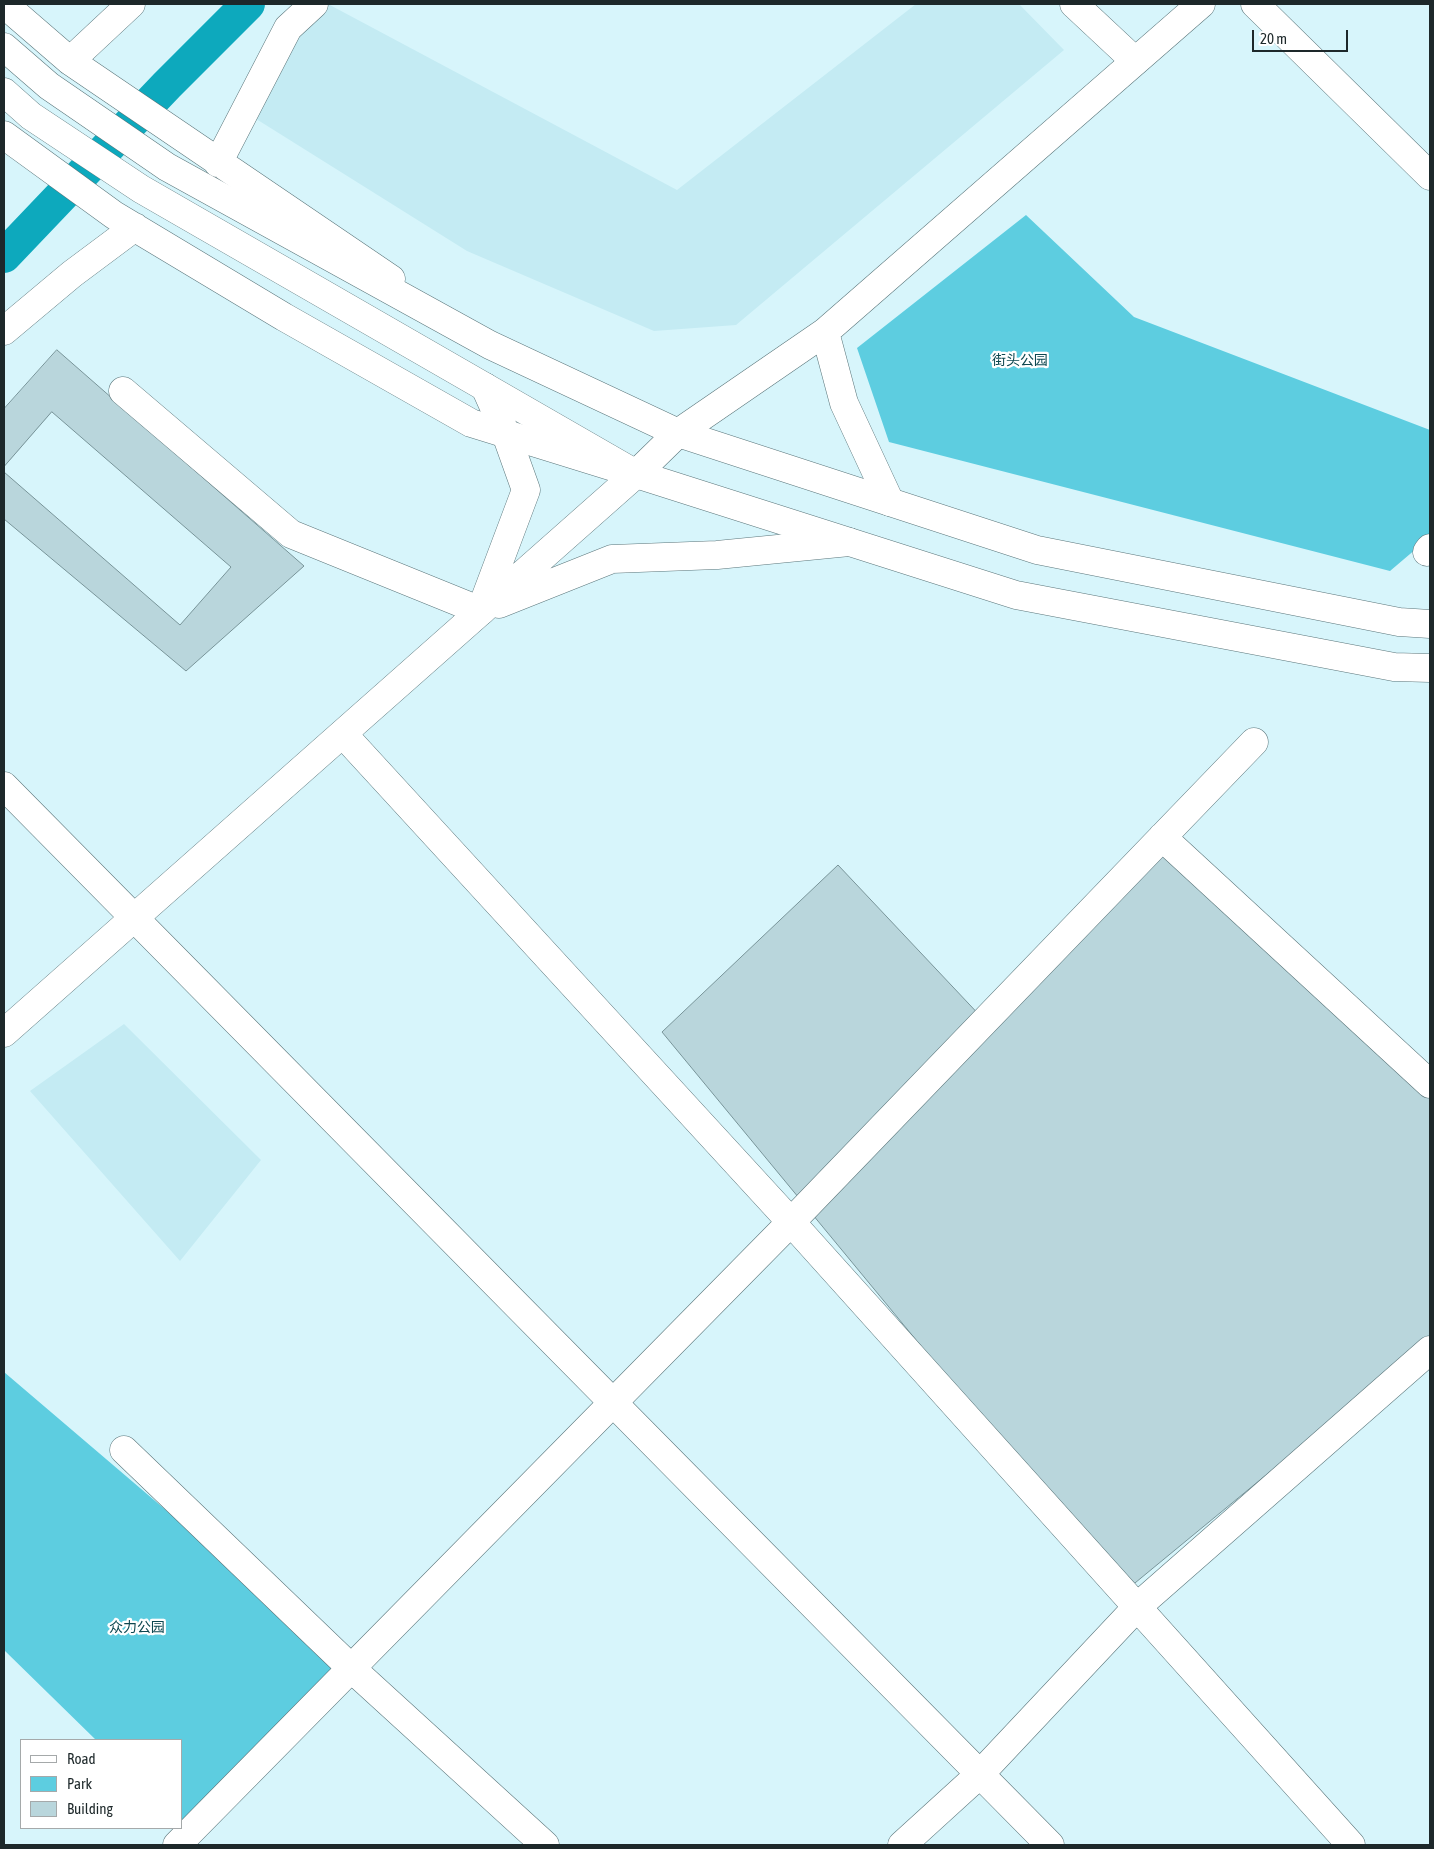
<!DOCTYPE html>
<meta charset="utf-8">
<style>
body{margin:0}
#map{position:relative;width:1434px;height:1849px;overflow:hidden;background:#d7f5fb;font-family:"Asap Condensed",sans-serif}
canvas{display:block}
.frame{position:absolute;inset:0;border:5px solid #1d282a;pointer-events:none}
.legend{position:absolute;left:20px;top:1739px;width:162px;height:90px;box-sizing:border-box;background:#fff;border:1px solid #a5a9aa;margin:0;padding:6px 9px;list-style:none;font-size:15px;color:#1d282a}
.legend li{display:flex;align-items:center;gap:10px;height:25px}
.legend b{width:25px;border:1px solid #a5a9aa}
.scale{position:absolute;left:1252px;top:30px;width:96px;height:22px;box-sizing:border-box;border:2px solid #1d282a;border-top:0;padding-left:6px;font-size:15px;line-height:18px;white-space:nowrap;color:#1d282a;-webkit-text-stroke:4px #fff;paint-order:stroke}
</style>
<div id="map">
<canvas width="1434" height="1849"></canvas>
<div class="frame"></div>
<ul class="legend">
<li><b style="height:6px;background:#fff"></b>Road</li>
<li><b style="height:14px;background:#5dcde0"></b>Park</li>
<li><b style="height:14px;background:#b9d6dc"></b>Building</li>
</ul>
<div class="scale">20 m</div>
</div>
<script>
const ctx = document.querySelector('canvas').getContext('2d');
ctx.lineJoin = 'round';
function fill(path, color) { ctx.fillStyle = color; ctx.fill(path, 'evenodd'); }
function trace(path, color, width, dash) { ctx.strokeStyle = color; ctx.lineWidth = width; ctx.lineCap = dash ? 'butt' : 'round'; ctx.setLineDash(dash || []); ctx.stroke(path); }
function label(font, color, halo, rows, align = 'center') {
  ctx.font = font + ' "Asap Condensed","Noto Sans SC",sans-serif'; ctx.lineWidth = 4.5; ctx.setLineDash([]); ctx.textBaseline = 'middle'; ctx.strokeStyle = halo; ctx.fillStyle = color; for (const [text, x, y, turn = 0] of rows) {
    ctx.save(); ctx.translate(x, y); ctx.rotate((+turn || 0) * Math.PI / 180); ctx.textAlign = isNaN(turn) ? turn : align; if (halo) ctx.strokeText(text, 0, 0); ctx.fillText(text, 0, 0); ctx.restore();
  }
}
const built = new Path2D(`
 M316 4H328L677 190 916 4H1019L1064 50 736 325 654 331 467 251 245 112Z
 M124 1024 261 1160 180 1261 30 1091Z`);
const green = new Path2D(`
 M1026 215 1134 317 1430 430V537L1390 571 889 442 857 348Z
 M4 1372 351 1668 181 1825V1740H96L4 1650Z`);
const canal = new Path2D(`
 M4 256 167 85 248 4`);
const building = new Path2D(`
 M57 350 304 566 186 671 4 519V409Z
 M52 412 231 567 180 625 4 472V467Z
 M1162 837 1430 1084V1340L1124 1592 662 1032 838 865 985 1021Z`);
const street = new Path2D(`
 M4 4 70 61 391 279
 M1074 4 1135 61
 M1255 4 1430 176
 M70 61 131 4
 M4 135 114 215 284 317 471 423 613 467
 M218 163 288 28 314 4
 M4 331 72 274 135 227
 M123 391 291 534 481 611
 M1427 552 1430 548
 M343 734 791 1222 1351 1845
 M4 786 1050 1845
 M1162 837 1430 1084
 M124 1450 351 1668 545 1845
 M177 1845 791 1222 1254 742
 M902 1845 980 1774 1137 1607 1430 1350`);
const secondary = new Path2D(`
 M825 332 844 403 890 502
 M499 604 612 559 717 555 849 542
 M482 607 526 490 506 434 485 387
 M4 1033 636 474 678 433 825 332 1201 4`);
const primary = new Path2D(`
 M4 47 49 86 167 167 490 345 678 433 1037 550 1399 622 1430 624
 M4 92 31 116 141 189 636 474 1016 595 1394 667 1430 668`);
const parkNames = [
 ["街头公园",1020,361],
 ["众力公园",137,1628]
];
fill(built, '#c4ebf3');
fill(green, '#5dcde0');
trace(canal, '#0da9bd', 34);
fill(building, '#b9d6dc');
trace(building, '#789499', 1);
trace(street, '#5b767b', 29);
trace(secondary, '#5b767b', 29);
trace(primary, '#5b767b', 29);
trace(street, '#fff', 28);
trace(secondary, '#fff', 28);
trace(primary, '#fff', 28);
label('14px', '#0d4750', '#fff', parkNames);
</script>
